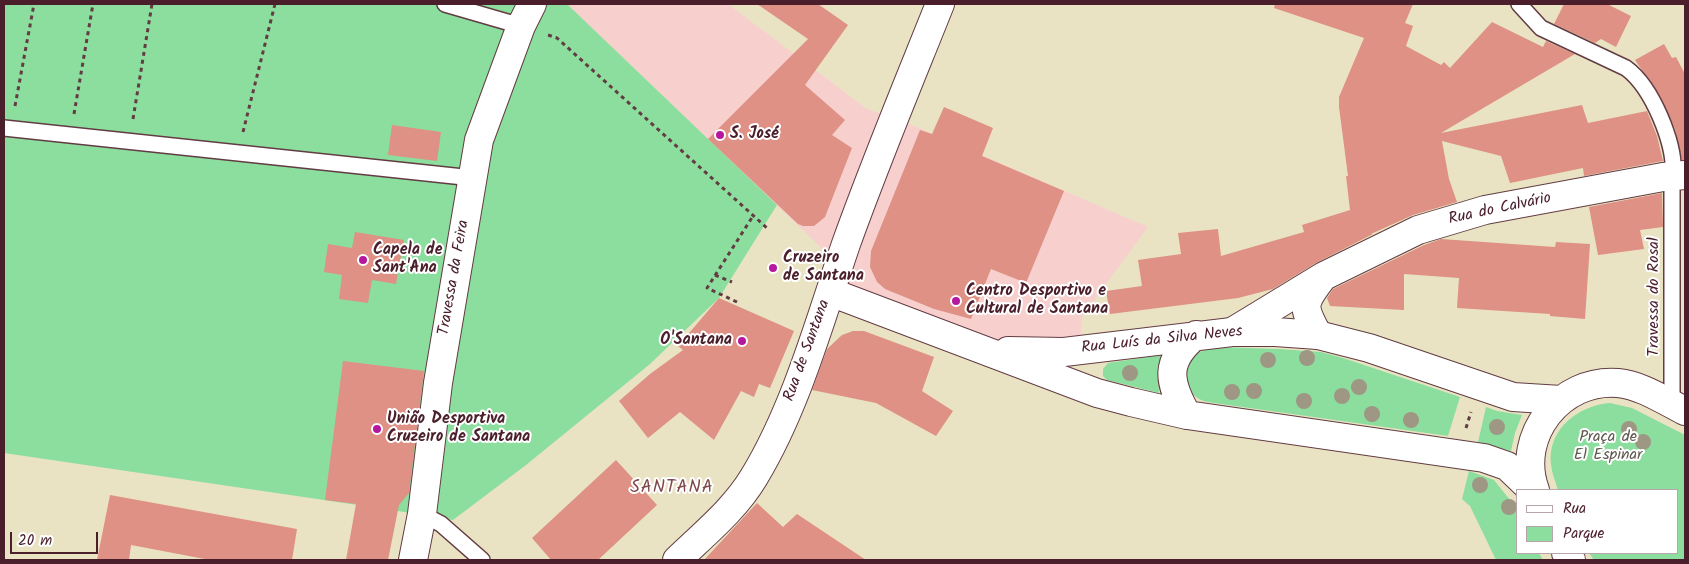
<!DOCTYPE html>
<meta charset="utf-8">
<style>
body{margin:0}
#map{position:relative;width:1689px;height:564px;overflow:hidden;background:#e9e3c3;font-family:Kalam,sans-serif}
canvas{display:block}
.frame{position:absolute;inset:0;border:5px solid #4a1f2b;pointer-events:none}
.legend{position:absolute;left:1516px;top:489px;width:162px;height:65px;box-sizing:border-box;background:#fff;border:1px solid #b7a5aa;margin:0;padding:6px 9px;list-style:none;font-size:15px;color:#4a1f2b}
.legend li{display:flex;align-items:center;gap:10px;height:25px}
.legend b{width:25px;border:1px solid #b7a5aa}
.scale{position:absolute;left:10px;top:532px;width:88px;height:22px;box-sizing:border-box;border:2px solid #4a1f2b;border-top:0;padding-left:6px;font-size:15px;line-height:18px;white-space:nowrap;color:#4a1f2b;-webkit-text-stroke:4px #fff;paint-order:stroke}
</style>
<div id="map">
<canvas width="1689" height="564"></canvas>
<div class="frame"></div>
<ul class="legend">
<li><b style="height:6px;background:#fff"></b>Rua</li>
<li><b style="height:14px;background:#8cde9e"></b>Parque</li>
</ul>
<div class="scale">20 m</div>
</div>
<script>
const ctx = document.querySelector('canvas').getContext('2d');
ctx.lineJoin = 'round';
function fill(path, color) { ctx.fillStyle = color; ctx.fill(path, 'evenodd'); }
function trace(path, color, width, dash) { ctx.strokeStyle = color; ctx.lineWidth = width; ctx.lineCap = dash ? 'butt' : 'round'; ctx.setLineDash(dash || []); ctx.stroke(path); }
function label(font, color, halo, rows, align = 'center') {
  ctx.font = font + ' Kalam,sans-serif'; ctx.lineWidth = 4; ctx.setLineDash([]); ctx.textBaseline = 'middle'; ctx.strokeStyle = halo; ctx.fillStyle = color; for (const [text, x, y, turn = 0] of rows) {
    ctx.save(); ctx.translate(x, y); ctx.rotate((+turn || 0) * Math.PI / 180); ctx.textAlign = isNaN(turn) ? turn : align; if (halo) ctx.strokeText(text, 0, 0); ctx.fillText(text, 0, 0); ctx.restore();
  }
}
const built = new Path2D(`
 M567 4H728L867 109 891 117 837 263Z
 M898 119 1148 227 1082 317 1080 346 1003 347 833 291Z`);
const green = new Path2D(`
 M4 4H567L777 205 719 298 650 364 526 465 453 520 392 510 4 453Z
 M1217 347 1279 349 1321 352 1343 358 1460 397 1448 436 1214 403C1208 402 1201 401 1196 397 1181 385 1184 363 1198 353 1203 350 1211 349 1217 347Z
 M1161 355 1158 375 1159 393 1107 380 1103 376V369L1108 363Z
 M1610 403 1632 408 1685 435V560H1594L1589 553H1678V490H1558C1554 478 1549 465 1551 452 1555 423 1583 405 1610 403Z
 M1486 407 1497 411 1522 415 1515 433 1511 451 1478 442Z
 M1469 471 1494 480 1510 500 1518 514V553H1539L1543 560H1496L1470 506 1462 499Z`);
const building = new Path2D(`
 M757 4H818L848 25 805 85 845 120 832 135 852 148 825 217 814 226H803L798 224 708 139 808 39Z
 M1275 4H1413L1405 23 1413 26 1406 46 1441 65 1444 62 1450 68 1492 22 1543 47 1546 41 1575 54 1441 133 1582 105 1588 123 1647 111 1657 136 1663 161 1584 176 1583 168 1510 183 1501 156 1442 141 1449 179 1457 202 1413 215 1371 234H1373L1316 263 1273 289 1238 298 1110 314 1106 291 1142 286 1138 260 1181 254 1178 233 1218 229 1221 256 1304 232 1302 225 1350 210 1346 176H1348L1339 107V97L1364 38 1274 8Z
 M1564 4H1607L1631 16 1616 47 1601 39 1595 43 1554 24Z
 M1664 44 1672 58 1676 57 1685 74V160H1682L1675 129 1661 98 1635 60Z
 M944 107 993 128 982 156 1064 191 1026 283 991 269 971 319 934 309 885 289 877 282 870 267 871 251 920 130 932 134Z
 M392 125 441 132 437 161 388 155Z
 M1662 193 1663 227 1640 230 1644 249 1598 255 1589 207Z
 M355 232 404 240 396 284 372 280 368 303 339 299 342 275 324 272 328 244 352 248Z
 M1441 239 1555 247 1556 242 1590 244 1585 319 1550 316V314L1457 308 1459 278 1404 274V310L1330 306 1327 298 1333 289 1424 245Z
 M719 298 794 331 770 388 759 384 754 397 741 391 714 440 680 412 648 438 619 401 650 374 683 350 678 346Z
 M853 331H864L934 357 922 391 953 411 936 436 876 403 812 390 827 349 842 335Z
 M343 361 424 371 409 493 399 505 388 560H346L356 504 325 500Z
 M616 460 657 505 598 560H551L532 538Z
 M110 495 297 529 292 560H210L131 545 129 560H97Z
 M757 503 783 527 797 514 866 560H704Z`);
const path = new Path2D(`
 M548 35 557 38 767 228
 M15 106 34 4
 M74 114 93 4
 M133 119 152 4
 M243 132 275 4
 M715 275 732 282
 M737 302 707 288 753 216
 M1466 428 1471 412`);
const service = new Path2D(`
 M445 4 521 26
 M1519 4 1541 28 1626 68C1652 87 1676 144 1673 176
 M4 128 473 178
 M1672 190V405
 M422 514 441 524 482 560`);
const minor = new Path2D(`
 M1232 332 1324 276 1418 230 1485 210 1663 177 1685 175
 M1318 335C1302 306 1302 304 1322 278
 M413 560 422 514 438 383 479 140 521 26 532 4`);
const secondary = new Path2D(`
 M830 292 1097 393 1131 402 1187 415 1484 458 1507 466 1532 490
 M1008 351 1064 352 1232 332H1275L1318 335 1369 348 1513 397 1561 400
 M1187 415C1168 382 1164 361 1196 335
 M1535 490C1515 436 1561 378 1618 383 1641 385 1665 401 1685 411
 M1566 553 1571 560
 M677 560C704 534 735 509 754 477 796 408 820 320 846 244 875 163 908 84 940 4`);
const trees = [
 [1307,358],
 [1268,360],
 [1130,373],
 [1359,387],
 [1254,391],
 [1232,392],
 [1342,396],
 [1304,401],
 [1372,414],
 [1411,420],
 [1497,427],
 [1629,429],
 [1643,442],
 [1480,485],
 [1509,507]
];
const markers = [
 [720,135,5,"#b5179e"],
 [363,260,5,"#b5179e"],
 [773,268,5,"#b5179e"],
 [956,301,5,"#b5179e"],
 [742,341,5,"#b5179e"],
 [377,429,5,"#b5179e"]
];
const poiNames = [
 ["S. José",730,135],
 ["Capela de",373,251],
 ["Sant'Ana",373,269],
 ["Cruzeiro",783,259],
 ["de Santana",783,277],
 ["Centro Desportivo e",966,292],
 ["Cultural de Santana",966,310],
 ["O'Santana",732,341,"right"],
 ["União Desportiva",387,420],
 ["Cruzeiro de Santana",387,438]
];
const streetNames = [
 ["Rua do Calvário",1500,210,-12],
 ["Travessa da Feira",455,278,-80],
 ["Travessa do Rosal",1655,297,-90],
 ["Rua Luís da Silva Neves",1162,341,-6],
 ["Rua de Santana",808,351,-70]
];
const parkNames = [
 ["Praça de",1608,438],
 ["El Espinar",1608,456]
];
const neighbourhoodNames = [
 ["SANTANA",672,489]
];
fill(built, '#f7d0ce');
fill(green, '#8cde9e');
fill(building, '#de9184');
trace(service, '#623c42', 18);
trace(minor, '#623c42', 30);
trace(secondary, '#623c42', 30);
trace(path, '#623c42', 3, [4, 4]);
trace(service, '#fff', 15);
trace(minor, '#fff', 28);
trace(secondary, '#fff', 28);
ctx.fillStyle = '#9d9783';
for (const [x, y] of trees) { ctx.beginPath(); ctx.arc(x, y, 8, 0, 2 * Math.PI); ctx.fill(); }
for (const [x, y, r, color] of markers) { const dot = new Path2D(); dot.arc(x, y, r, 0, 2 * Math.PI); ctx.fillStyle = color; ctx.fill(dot); trace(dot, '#fff', 2); }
label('bold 16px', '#4a1f2b', '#fff', poiNames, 'left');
label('16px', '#4a1f2b', '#fff', streetNames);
label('16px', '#5e584e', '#fff', parkNames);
ctx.letterSpacing = '1px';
label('18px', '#7e474a', '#fff', neighbourhoodNames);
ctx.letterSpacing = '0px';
</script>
